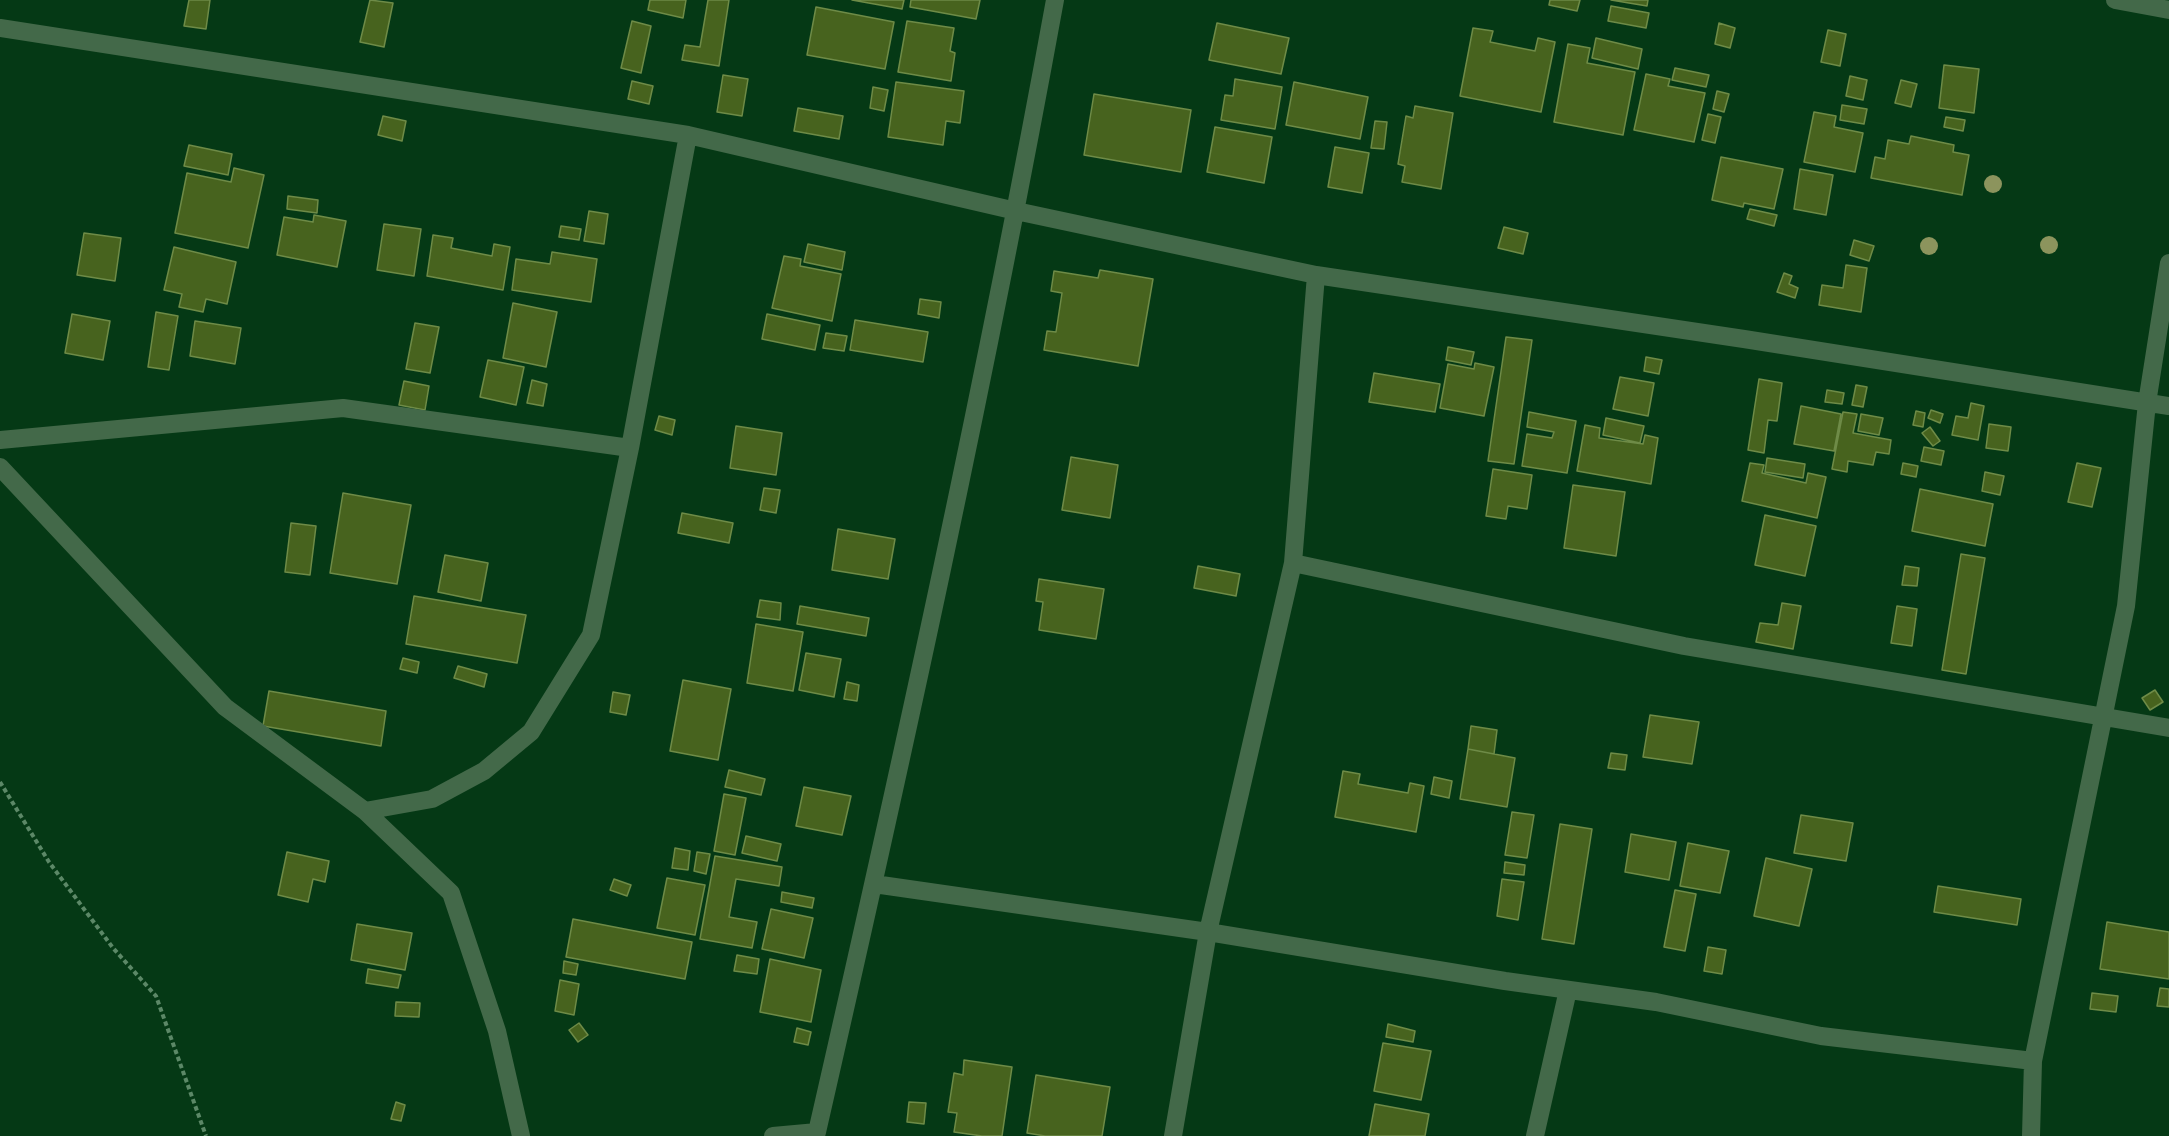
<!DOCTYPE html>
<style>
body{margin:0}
canvas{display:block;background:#053915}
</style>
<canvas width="2169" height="1136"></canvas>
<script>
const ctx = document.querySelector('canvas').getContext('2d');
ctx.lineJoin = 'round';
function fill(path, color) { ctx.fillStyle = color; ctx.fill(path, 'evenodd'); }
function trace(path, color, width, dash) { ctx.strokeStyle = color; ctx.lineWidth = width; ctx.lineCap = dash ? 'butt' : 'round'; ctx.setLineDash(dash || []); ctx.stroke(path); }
const building = new Path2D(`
 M189 0H210L206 29 184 26Z
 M370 0 393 3 384 47 360 42Z
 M650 0H686L683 18 648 10Z
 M708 0H729L719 66 682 60 685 45 700 47Z
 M852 0H904L902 9Z
 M911 0H980L976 19 910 7Z
 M1550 0H1580L1577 11 1549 5Z
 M1611 0H1648L1647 6Z
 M1611 6 1649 13 1646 28 1608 21Z
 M816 7 894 22 885 69 807 55Z
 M632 21 651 26 641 73 621 68Z
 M907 21 954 28 950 51 955 53 951 81 898 72Z
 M1217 23 1289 38 1281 74 1209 60Z
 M1719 23 1735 28 1730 48 1715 44Z
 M1473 28 1493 31 1490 42 1535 51 1538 38 1555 42 1541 112 1460 96Z
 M1828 30 1846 34 1840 66 1821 62Z
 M1596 38 1642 49 1638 69 1592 58Z
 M1568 44 1590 48 1587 63 1635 72 1623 135 1554 122Z
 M1944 65 1979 69 1974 113 1939 108Z
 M1675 68 1709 75 1706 87 1672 80Z
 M1646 74 1670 79 1668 86 1705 93 1694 142 1634 130Z
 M723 75 748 79 742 116 717 112Z
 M1850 76 1867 80 1863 100 1846 96Z
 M1235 79 1282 87 1275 129 1221 120 1225 95 1233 96Z
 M1901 80 1917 84 1911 107 1895 103Z
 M632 81 653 86 649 104 628 99Z
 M896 82 964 91 960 123 946 121 943 145 888 137Z
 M1294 82 1368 97 1360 139 1286 125Z
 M873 87 888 90 884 111 870 108Z
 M1717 91 1729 94 1724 112 1713 109Z
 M1094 94 1191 110 1181 172 1084 155Z
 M1842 105 1867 109 1864 124 1840 120Z
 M1415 106 1453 113 1441 189 1402 182 1405 166 1398 164 1406 116 1413 118Z
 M798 108 843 116 839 139 794 131Z
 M1814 112 1836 116 1834 127 1863 133 1855 172 1804 162Z
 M1708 114 1721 117 1715 143 1702 140Z
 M383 116 406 121 402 141 378 135Z
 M1946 117 1965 120 1963 131 1944 127Z
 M1375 121 1387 122 1384 149 1371 148Z
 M1215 127 1272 137 1264 183 1207 172Z
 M1911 136 1954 145 1953 152 1969 155 1962 195 1871 178 1875 157 1885 159 1888 140 1909 144Z
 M189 145 232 154 228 175 184 166Z
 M1335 147 1369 153 1362 193 1328 187Z
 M1721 157 1783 169 1774 209 1744 203 1743 207 1712 200Z
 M234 168 264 175 248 248 175 233 187 173 231 182Z
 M1800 169 1833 175 1826 215 1794 209Z
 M288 196 318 200 317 213 287 209Z
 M1750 209 1777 215 1774 226 1747 219Z
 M589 211 608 214 604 244 584 241Z
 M314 215 346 221 337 267 277 255 284 217 313 222Z
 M384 224 421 229 414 276 377 270Z
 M561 226 581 229 579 240 559 237Z
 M1504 227 1528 233 1523 254 1498 248Z
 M84 233 121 238 115 281 77 275Z
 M433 235 453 238 451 248 492 256 494 244 510 247 503 290 427 276Z
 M1854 240 1874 246 1869 261 1850 255Z
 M808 244 845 252 842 270 804 262Z
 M174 247 236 262 227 304 206 299 203 312 179 307 182 294 164 290Z
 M552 252 597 259 591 302 512 290 516 259 550 264Z
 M784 256 801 259 800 266 841 274 832 321 772 308Z
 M1846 265 1867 268 1861 312 1819 305 1822 285 1843 288Z
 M1100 270 1153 279 1138 366 1044 350 1047 331 1056 332 1062 293 1051 291 1054 271 1098 278Z
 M1784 273 1792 276 1789 284 1798 288 1795 298 1777 292Z
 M920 299 941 302 939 318 918 314Z
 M513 303 557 312 546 367 503 358Z
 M156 312 178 316 169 370 148 367Z
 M72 314 110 321 103 360 65 353Z
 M767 314 820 325 815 350 762 339Z
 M855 320 928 332 923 362 850 350Z
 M195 321 241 328 235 364 190 356Z
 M415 323 439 327 430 373 406 369Z
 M826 333 847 336 844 351 823 348Z
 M1506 337 1532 340 1514 464 1488 461Z
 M1448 347 1474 352 1471 365 1446 360Z
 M1646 357 1662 360 1659 374 1644 371Z
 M488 360 524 367 516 405 480 397Z
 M1475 363 1494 367 1484 416 1440 408 1448 364 1474 369Z
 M1374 373 1440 384 1435 412 1369 402Z
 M1620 377 1654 383 1648 416 1613 409Z
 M1759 379 1782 383 1777 421 1768 420 1764 453 1748 450Z
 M532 380 547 384 543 406 527 403Z
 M404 381 429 386 425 410 399 405Z
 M1856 385 1867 387 1863 407 1852 405Z
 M1827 390 1844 393 1842 404 1825 402Z
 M1971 403 1984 406 1978 440 1952 435 1956 416 1968 418Z
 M1801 406 1841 414 1834 451 1794 444Z
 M1931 410 1943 414 1940 423 1928 418Z
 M1916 411 1925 413 1923 427 1913 425Z
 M1529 412 1576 421 1567 473 1522 466 1527 434 1552 438 1554 432 1527 427Z
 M1843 412 1857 414 1853 433 1891 440 1889 454 1876 452 1873 465 1848 461 1847 472 1832 469Z
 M1861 414 1883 418 1879 435 1858 431Z
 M659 416 675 420 672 435 655 430Z
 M1606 418 1644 426 1640 443 1603 435Z
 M1989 424 2011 427 2008 451 1986 448Z
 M1585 425 1600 428 1599 438 1643 444 1645 435 1658 438 1651 484 1577 471Z
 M736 426 782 433 776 475 730 468Z
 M1930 427 1940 441 1933 446 1922 433Z
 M1924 447 1944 451 1941 465 1921 461Z
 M1071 457 1118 465 1110 518 1062 510Z
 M1767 458 1805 464 1803 478 1765 472Z
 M1750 463 1764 465 1762 473 1806 483 1808 473 1826 477 1817 518 1742 501Z
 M1903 463 1918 466 1916 477 1901 474Z
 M2077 463 2101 468 2092 507 2068 502Z
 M1493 469 1532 475 1527 509 1508 506 1506 519 1486 516Z
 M1985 472 2004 476 2000 495 1982 491Z
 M1573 485 1625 492 1616 556 1564 548Z
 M764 488 780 490 776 513 760 510Z
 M1920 489 1993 504 1985 546 1912 531Z
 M343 493 411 505 397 584 330 573Z
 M682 513 733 523 729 543 678 533Z
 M1765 515 1816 526 1805 576 1755 565Z
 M291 523 316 526 310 575 285 572Z
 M838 529 895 539 888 579 832 570Z
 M1961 554 1985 558 1966 674 1942 670Z
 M445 555 488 563 481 601 438 592Z
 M1198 566 1240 574 1236 596 1194 588Z
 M1905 566 1919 568 1917 586 1902 585Z
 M1039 579 1104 589 1096 639 1039 630 1043 602 1036 601Z
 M414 596 526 615 517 663 406 644Z
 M760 600 781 603 780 620 757 617Z
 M1782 603 1801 606 1793 649 1756 642 1760 623 1778 625Z
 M800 606 869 618 866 636 797 624Z
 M1897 606 1917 609 1912 646 1891 643Z
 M756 624 803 632 793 691 747 683Z
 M806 653 841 659 834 697 799 690Z
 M403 658 419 662 417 673 400 669Z
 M458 666 487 674 484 687 454 678Z
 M683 680 731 689 718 760 670 751Z
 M847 682 859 685 857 701 844 699Z
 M2155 690 2163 702 2150 710 2142 698Z
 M269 691 386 711 381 746 263 726Z
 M613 692 630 695 626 715 610 712Z
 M1650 715 1699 722 1692 764 1643 757Z
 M1471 726 1497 730 1494 754 1468 749Z
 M1468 749 1515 758 1507 807 1460 799Z
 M1611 753 1627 755 1625 770 1608 768Z
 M729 770 765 779 761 795 725 787Z
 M1343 771 1360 774 1358 784 1408 793 1410 783 1424 786 1416 832 1335 817Z
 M1434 777 1452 781 1449 798 1431 794Z
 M804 787 851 796 842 835 796 826Z
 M724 794 746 798 735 855 714 851Z
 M1512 812 1534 815 1527 858 1505 855Z
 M1801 815 1853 823 1846 861 1794 853Z
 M1560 824 1592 829 1574 944 1542 939Z
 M1631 834 1676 842 1669 880 1625 872Z
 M746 836 781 844 777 861 742 853Z
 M1688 843 1729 851 1720 893 1680 886Z
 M675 848 690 851 688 870 672 868Z
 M287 852 329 861 325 882 313 879 308 902 278 895Z
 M697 852 710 854 706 874 694 871Z
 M715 856 782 867 779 886 736 879 729 917 757 922 752 948 700 939Z
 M1766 858 1812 869 1799 926 1754 916Z
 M1505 862 1525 865 1524 875 1504 873Z
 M667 878 705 885 695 935 657 928Z
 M614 879 631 885 627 896 610 890Z
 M1502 879 1524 882 1518 920 1497 916Z
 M1938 886 2021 899 2017 925 1934 912Z
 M1675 890 1696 894 1685 951 1664 947Z
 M782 892 814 898 812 908 781 902Z
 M771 909 813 918 804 958 762 949Z
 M573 919 692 942 685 979 566 957Z
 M2107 922 2169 932V979L2100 969Z
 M357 924 412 933 405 970 351 960Z
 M1708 947 1726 950 1722 974 1704 971Z
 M737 955 759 959 757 974 734 971Z
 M770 959 821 970 811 1022 760 1012Z
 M564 961 578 964 576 975 563 973Z
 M368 969 401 975 398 988 366 983Z
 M560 980 579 984 574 1015 555 1011Z
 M2160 988 2169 989V1007L2157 1006Z
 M2092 993 2118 996 2116 1012 2090 1009Z
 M396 1002 420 1003 419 1017 395 1016Z
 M579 1023 588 1035 578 1042 569 1030Z
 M1388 1024 1415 1031 1413 1042 1386 1037Z
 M797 1028 811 1032 808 1045 794 1042Z
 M1383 1043 1431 1051 1421 1100 1374 1091Z
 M964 1060 1012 1067 1002 1136H982L954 1132 957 1113 948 1112 954 1073 963 1075Z
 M1036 1075 1110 1087 1102 1136H1045L1027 1133Z
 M396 1102 405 1105 401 1121 391 1119Z
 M909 1102 926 1103 924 1124 907 1122Z
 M1375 1104 1429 1114 1425 1136H1369Z`);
const path = new Path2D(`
 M0 782 49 862 113 948 156 996 206 1136`);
const minor = new Path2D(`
 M2115 0 2169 10
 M0 28 688 135 1016 211 1316 275 1744 339 2169 406
 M1316 275 1293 563 1684 646 2169 728
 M0 440 343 408 630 448 591 635 531 732 484 771 432 799 365 811
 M630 448 688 135
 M0 467 225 707 365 811 451 893 497 1031 521 1136
 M874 884 1208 932 1505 981 1656 1002 1821 1036 2033 1061
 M773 1136 817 1132C903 756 986 379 1055 0
 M1173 1136 1208 932 1293 563
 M1535 1136 1568 990
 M2031 1136 2033 1061 2126 606 2147 403 2169 263`);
const trees = [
 [1993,184],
 [2049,245],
 [1929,246]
];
fill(building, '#47631e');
trace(building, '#6e8b47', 1.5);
trace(path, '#5c8867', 4, [4.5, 3]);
trace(minor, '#436949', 18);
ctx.fillStyle = '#8c945d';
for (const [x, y] of trees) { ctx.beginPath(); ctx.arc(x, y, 9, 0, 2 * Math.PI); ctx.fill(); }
</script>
